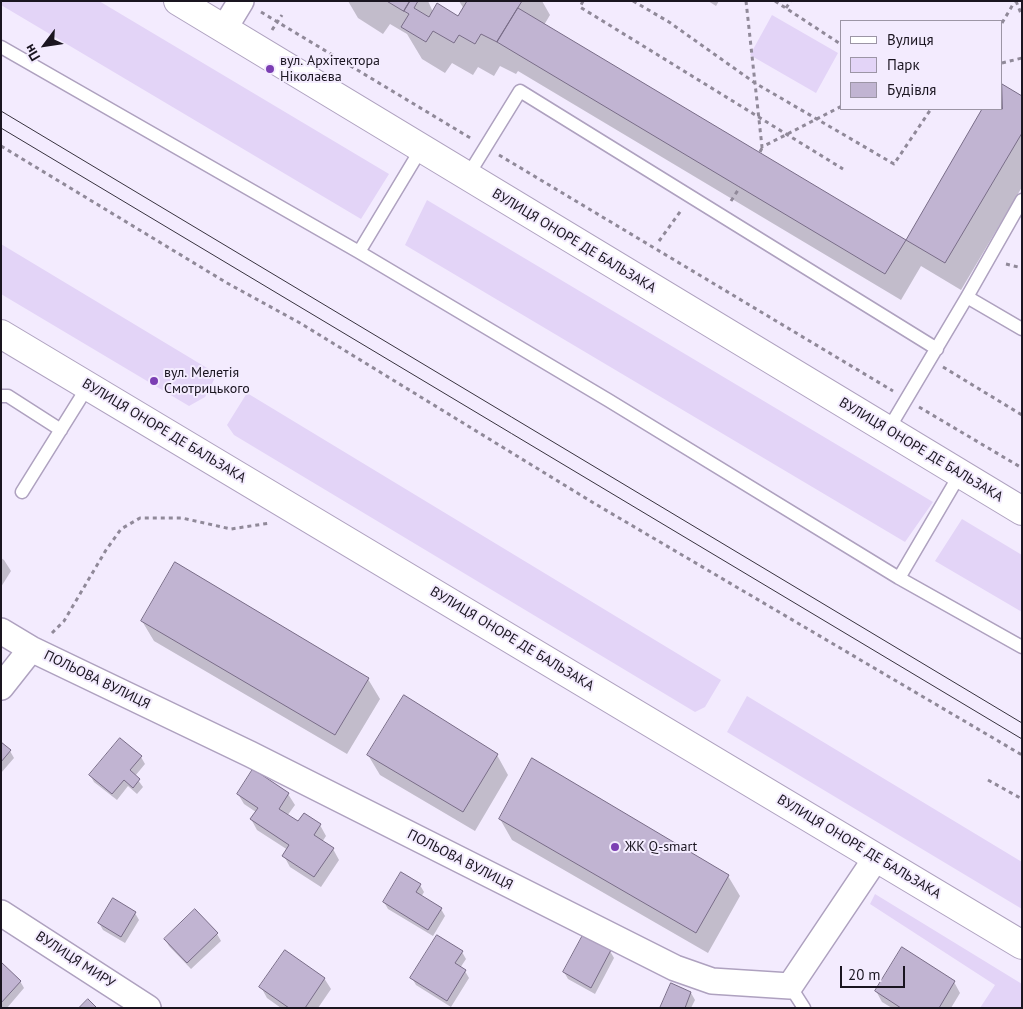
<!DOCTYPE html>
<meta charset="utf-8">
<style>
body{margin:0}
#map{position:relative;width:1023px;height:1009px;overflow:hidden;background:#f3ebfe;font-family:"PT Sans",sans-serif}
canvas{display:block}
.frame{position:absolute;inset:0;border:2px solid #1a1520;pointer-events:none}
.legend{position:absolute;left:840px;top:20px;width:162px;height:90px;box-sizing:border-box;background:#f3ebfe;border:1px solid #9c95a5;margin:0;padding:6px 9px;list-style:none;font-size:15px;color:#1a1520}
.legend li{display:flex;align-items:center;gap:10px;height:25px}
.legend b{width:25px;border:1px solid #9c95a5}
.north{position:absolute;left:20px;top:20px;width:50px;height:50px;-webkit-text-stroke:4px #f3ebfe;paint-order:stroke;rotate:239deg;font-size:14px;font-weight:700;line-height:20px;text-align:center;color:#1a1520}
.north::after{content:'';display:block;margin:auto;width:18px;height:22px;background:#1a1520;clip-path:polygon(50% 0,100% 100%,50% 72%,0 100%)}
.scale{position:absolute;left:840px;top:966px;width:65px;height:22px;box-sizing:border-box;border:2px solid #1a1520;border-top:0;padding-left:6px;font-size:15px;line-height:18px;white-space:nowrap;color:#1a1520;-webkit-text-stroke:4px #f3ebfe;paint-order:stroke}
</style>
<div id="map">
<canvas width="1023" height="1009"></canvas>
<div class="frame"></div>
<ul class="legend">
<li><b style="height:6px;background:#fff"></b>Вулиця</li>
<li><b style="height:14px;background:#e3d4f7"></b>Парк</li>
<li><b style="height:14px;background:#c1b4d2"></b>Будівля</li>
</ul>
<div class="north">Пн</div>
<div class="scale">20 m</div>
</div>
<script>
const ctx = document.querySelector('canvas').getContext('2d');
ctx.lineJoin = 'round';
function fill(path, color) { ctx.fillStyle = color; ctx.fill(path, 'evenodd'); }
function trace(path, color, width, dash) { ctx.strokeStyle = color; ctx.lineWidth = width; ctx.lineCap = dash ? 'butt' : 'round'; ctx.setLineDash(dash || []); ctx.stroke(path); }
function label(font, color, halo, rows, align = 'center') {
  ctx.font = font + ' "PT Sans",sans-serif'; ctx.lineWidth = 4; ctx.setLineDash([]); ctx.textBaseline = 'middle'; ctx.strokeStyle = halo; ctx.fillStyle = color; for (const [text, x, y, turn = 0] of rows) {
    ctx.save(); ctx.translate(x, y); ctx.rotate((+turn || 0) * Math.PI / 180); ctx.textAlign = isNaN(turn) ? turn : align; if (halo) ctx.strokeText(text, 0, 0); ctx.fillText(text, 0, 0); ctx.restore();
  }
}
const green = new Path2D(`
 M1 1H99L389 174 361 219 1 5Z
 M772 15 838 53 816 93 750 55Z
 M427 200 933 502 905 542 405 245Z
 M1 244 217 374 205 397 189 406 1 294Z
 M247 393 721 680 705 707 695 712 234 435 227 425Z
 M962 519 1022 555V612L935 561Z
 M747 696 1022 862V909L727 732Z
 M875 894 1022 984V1008H980L995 985 870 904Z`);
const shadow = new Path2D(`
 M348 1H428L433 12 459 17 464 9 459 1H542L550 15 544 25 906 241 984 109H1002V86L1022 97V187L961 290 921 266 901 300 518 71 516 74 500 66 494 76 478 67 473 75 452 63 445 73 422 59 407 34 390 24 383 34 358 18Z
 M708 1H719L716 6Z
 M1 558 4 560 11 571 1 587Z
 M175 563 368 679 380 699 347 754 154 641 142 621Z
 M1 743 10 751 14 758 1 773Z
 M368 755H497L508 775 475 831 380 775Z
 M141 757 145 764 135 776 143 787 137 794 128 786 117 800 94 782 90 775Z
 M253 771 288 794 295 805 287 816 298 823 320 825 326 836 322 842 333 849 339 860 321 887 290 867 284 856 288 850 257 830 251 819 256 812 244 804 238 794Z
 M500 819 728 876 740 896 708 953 512 840Z
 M420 885 424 892 421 897 441 909 445 916 433 936 388 909 384 902Z
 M135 913 139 920 125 943 103 930 99 923Z
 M217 934 221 941 191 969 169 946 165 939Z
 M610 951 614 958 595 994 568 979 564 972Z
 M462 952 466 959 460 968 465 971 469 978 451 1007 416 985 412 978Z
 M1 964 20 981 24 988 7 1008H1Z
 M324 978 331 989 318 1008H281L267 998 261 987Z
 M954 982 960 993 951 1008H892L882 1002 876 991Z
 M691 993 695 1000 691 1008H661Z`);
const building = new Path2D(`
 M387 1H410L404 11Z
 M410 1H418L414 8 429 17 437 3 458 16 467 1H522L497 42 481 34 475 44 459 35 454 43 433 31 426 42 401 27 409 14 404 11Z
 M518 8 906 240 885 274 497 42Z
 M1002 84 1022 96V133L945 263 906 240 982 109H1002Z
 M175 562 369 678 335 735 141 621Z
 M404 695 498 754 463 812 367 755Z
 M120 738 142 756 130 770 140 779 133 788 124 780 112 794 89 775Z
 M1 742 11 750 1 762Z
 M532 758 729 875 696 933 499 819Z
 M253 769 289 793 279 809 298 821 304 813 321 824 314 835 334 848 314 877 282 856 289 845 250 819 258 808 237 794Z
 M401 872 421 884 416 892 442 908 428 930 383 902Z
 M113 898 136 912 121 937 98 923Z
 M195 909 218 933 187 963 164 939Z
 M437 935 463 951 455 963 466 970 447 1001 410 978Z
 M583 935 611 950 591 988 563 972Z
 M902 947 955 981 939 1008H901L875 991Z
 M285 950 325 978 305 1008H289L259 987Z
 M1 962 21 981 1 1003Z
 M671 983 691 992 685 1008H660Z
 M88 999 97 1008H79Z`);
const path = new Path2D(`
 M583 1 580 7 843 169
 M633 1 669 22 755 83 894 164 931 109
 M746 1 762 147 842 106
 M775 1 842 45
 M1016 1 1022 16
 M786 8 791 1
 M261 12 472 139
 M1002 23 1015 1
 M272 30 282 15
 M1002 63 1022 58
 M1 146 227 283 300 323 592 502 1022 755
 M760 152 762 148
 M499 155 893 391
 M731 201 740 187
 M659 241 682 209
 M1006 264 1022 268
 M943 367 1022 415
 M919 407 1022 468
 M52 633 64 621 106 550 121 529 140 518H182L231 529 270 523
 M988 780 1022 799`);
const lane = new Path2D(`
 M1 47 359 252 608 400 899 578 1022 647
 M467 177 520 91 937 349
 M359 252 421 149
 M967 297 1022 329
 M1 396H8L61 430
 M888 430 967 297 1022 200
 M22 492 88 386
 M899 578 960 474
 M790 986 804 1008`);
const street = new Path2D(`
 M224 29 241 1
 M1 631 31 649 250 754 675 968 712 981 790 986 876 858
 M1 687 31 649
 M1 913 148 1008`);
const secondary = new Path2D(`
 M178 1 1022 511
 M1 334 1022 945`);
const tram = new Path2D(`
 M1 111 1022 723
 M1 128 1022 739`);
const markers = [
 [270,69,5,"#7b3eb3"],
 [154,381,5,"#7b3eb3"],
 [615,847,5,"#7b3eb3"]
];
const poiNames = [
 ["вул. Архітектора",280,61],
 ["Ніколаєва",280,77],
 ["вул. Мелетія",164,373],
 ["Смотрицького",164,389],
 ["ЖК Q-smart",625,847]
];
const streetNames = [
 ["ВУЛИЦЯ ОНОРЕ ДЕ БАЛЬЗАКА",574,241,31],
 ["ВУЛИЦЯ ОНОРЕ ДЕ БАЛЬЗАКА",164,431,31],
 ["ВУЛИЦЯ ОНОРЕ ДЕ БАЛЬЗАКА",921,450,31],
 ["ВУЛИЦЯ ОНОРЕ ДЕ БАЛЬЗАКА",512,639,31],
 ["ПОЛЬОВА ВУЛИЦЯ",97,680,26],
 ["ВУЛИЦЯ ОНОРЕ ДЕ БАЛЬЗАКА",859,847,31],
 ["ПОЛЬОВА ВУЛИЦЯ",460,860,27],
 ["ВУЛИЦЯ МИРУ",75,960,33]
];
fill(green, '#e3d4f7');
fill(shadow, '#0003');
fill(building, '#c1b4d2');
trace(building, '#786c87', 1);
trace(lane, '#aea1bf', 15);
trace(street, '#aea1bf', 28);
trace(secondary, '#aea1bf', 30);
trace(path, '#908999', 3, [4, 4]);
trace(lane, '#fff', 12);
trace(street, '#fff', 25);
trace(secondary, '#fff', 28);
trace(tram, '#37323e', 1);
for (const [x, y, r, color] of markers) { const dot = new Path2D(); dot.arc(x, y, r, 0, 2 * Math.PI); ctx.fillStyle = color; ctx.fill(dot); trace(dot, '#f3ebfe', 2); }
label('14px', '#1a1520', '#f3ebfe', poiNames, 'left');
label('14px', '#1a1520', '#f3ebfe', streetNames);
</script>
